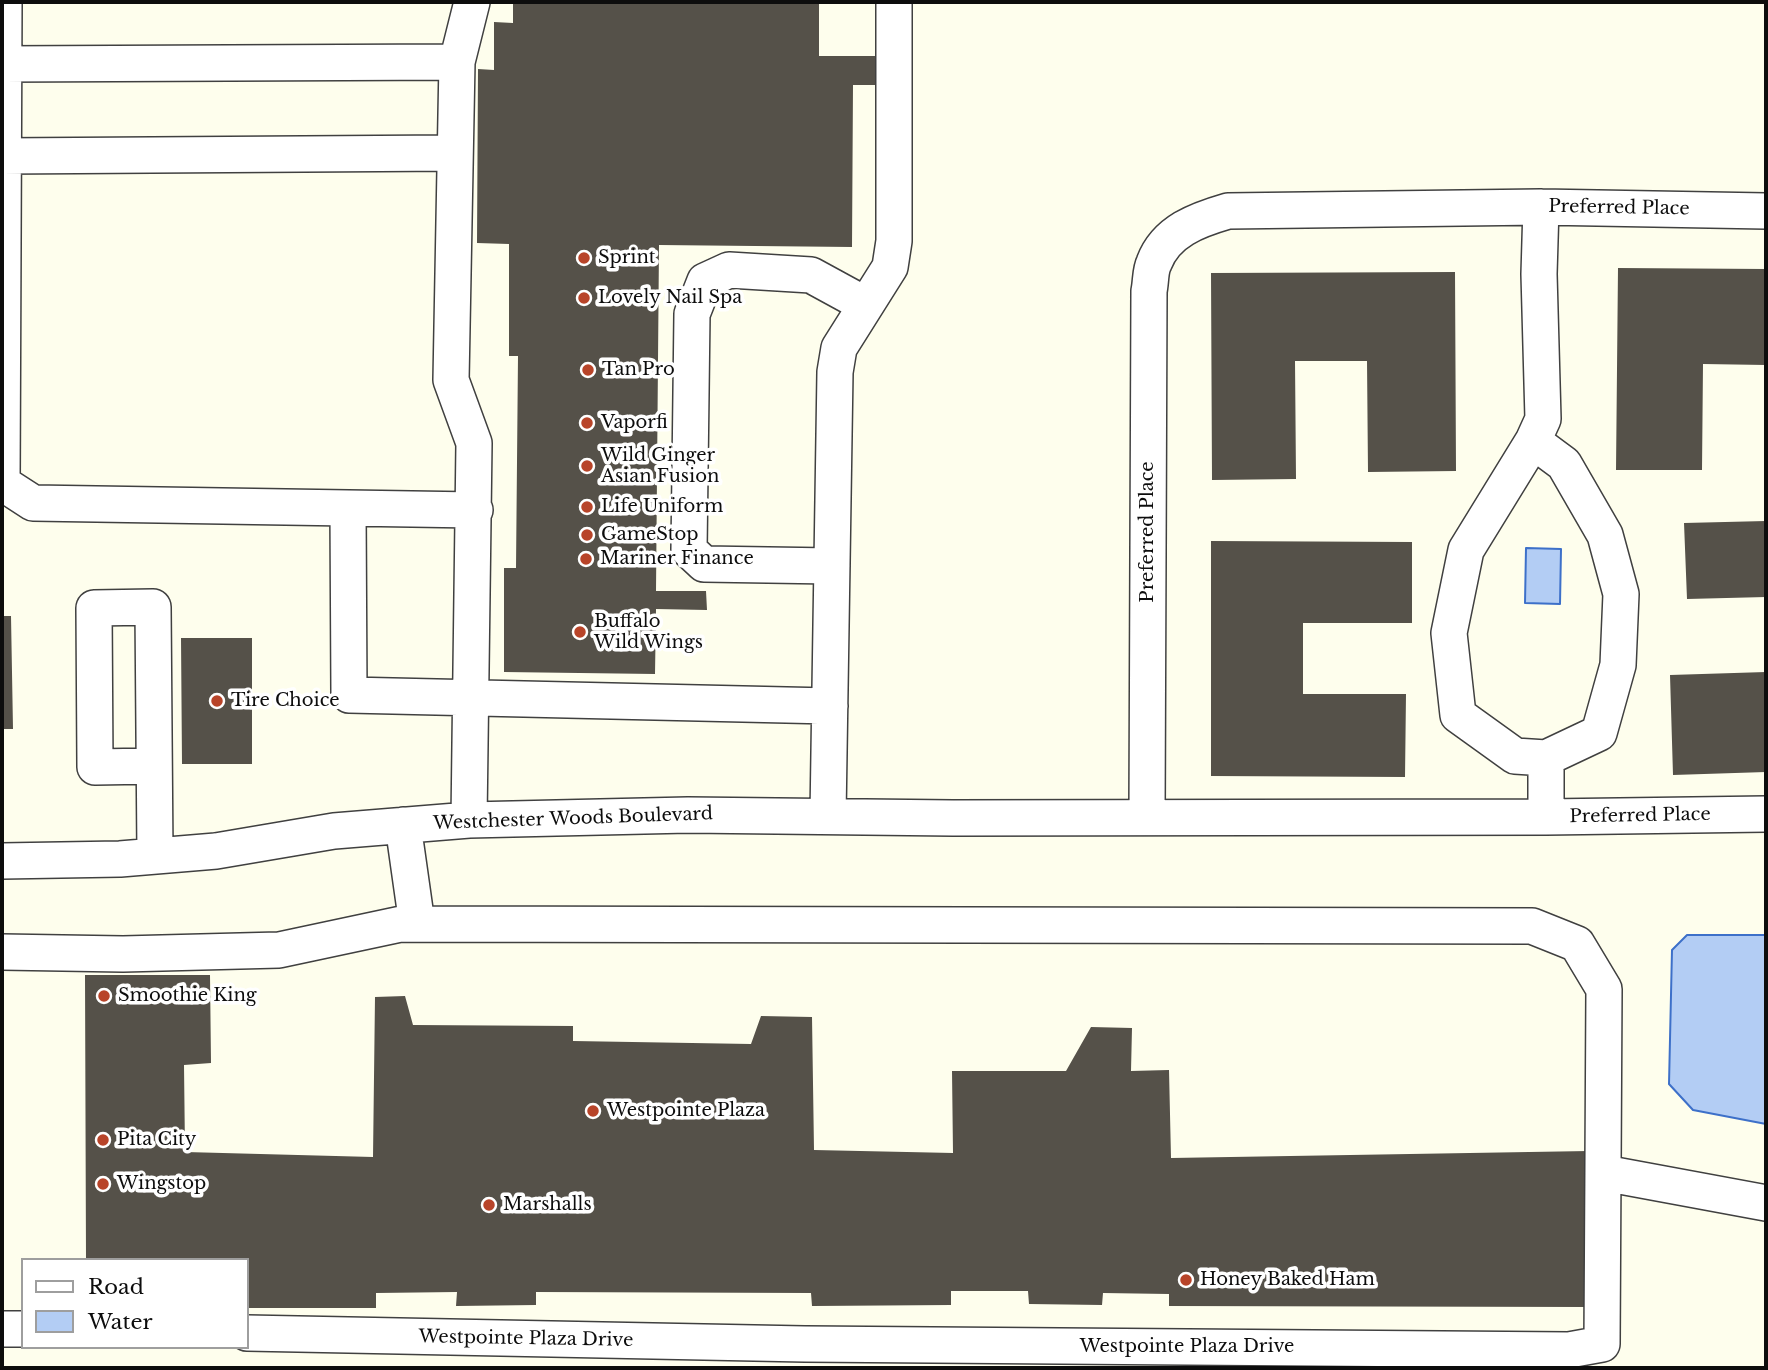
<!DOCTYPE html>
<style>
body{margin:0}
#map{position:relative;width:1768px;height:1370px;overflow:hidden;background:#fefeed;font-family:"Libre Baskerville",serif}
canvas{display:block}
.frame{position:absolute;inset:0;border:4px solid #0d0d0d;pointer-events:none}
.legend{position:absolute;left:21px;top:1258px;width:228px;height:91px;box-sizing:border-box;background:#fff;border:2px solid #9e9e9e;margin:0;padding:9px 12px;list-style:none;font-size:21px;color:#0d0d0d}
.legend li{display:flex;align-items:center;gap:14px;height:35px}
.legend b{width:35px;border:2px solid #9e9e9e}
</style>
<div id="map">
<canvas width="1768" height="1370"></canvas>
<div class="frame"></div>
<ul class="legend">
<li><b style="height:9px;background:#fff"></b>Road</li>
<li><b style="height:19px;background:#b3cdf4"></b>Water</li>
</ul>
</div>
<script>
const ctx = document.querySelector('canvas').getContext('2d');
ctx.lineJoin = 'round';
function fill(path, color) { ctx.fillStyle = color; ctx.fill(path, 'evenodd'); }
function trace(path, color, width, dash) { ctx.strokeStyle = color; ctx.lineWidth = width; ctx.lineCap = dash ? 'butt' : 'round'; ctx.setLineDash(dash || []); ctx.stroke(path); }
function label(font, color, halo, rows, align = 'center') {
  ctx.font = font + ' "Libre Baskerville",serif'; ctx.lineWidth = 7; ctx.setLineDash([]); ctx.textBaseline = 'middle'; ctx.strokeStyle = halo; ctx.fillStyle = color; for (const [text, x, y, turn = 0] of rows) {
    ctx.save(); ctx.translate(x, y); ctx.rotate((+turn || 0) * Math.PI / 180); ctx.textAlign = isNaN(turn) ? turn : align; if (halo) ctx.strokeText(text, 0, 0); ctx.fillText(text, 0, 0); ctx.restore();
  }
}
const water = new Path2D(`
 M1526 548 1561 549 1560 604 1525 603Z
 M1687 935H1766V1124L1693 1110 1669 1084 1672 950Z`);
const building = new Path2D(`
 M513 2H819V56H875V85H853L852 247 659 245 656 591H706L707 610 656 609 655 674 504 672V568H516L518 356H509V244L477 243 478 69 494 70V22L513 23Z
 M1618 268 1766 269V365L1703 364 1702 470H1616Z
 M1455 272 1456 471 1368 472 1367 361H1295L1296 479 1212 480 1211 273Z
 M1766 521V597L1687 599 1684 523Z
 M1211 541 1412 542V623H1303V694H1406L1405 777 1211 776Z
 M2 616H11L13 729H2Z
 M181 638H252V764H182Z
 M1766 672V772L1673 775 1670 675Z
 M85 975H210L211 1063 184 1065 185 1152 373 1157 375 997 405 996 413 1025 573 1026V1041L751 1044 761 1016 812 1017 814 1150 953 1153 952 1071H1066L1091 1027 1132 1028 1131 1071 1169 1070 1171 1158 1589 1151 1586 1307 1169 1306V1294L1103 1293 1102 1305 1029 1304 1028 1291H951V1305L812 1306 811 1293 536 1292V1305L456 1306 457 1292 376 1293V1308H247V1260H86Z`);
const minor = new Path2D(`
 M4 2 2 483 33 503 475 510
 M2 64 457 62
 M2 156 454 153
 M1533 441 1564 464 1605 535 1621 594 1618 665 1599 733 1546 758 1515 756 1458 715 1449 633 1466 550 1533 441 1543 419 1539 274 1541 207
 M348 508 349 695 830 706
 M832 566 704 564 689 550 692 314 705 281 729 270 811 275 866 305
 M154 766 95 767 94 608 153 607 155 856
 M828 816 835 372 839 348 890 267 894 241V2
 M1147 816 1149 291C1151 282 1150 271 1154 263 1166 231 1197 220 1228 211L1541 207 1766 211
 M1546 817V758
 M469 820 474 443 451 380 457 62 472 2
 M403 825 417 924
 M2 861 120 859 216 851 334 831 469 820 688 815 953 818 1546 817 1766 814
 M2 952 123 954 279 950 401 924 1532 926 1577 944 1604 989 1602 1344 1569 1350 805 1344 247 1333
 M1604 1173 1766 1203
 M2 1329H23`);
const markers = [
 [584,258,7,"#b84429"],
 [584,298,7,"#b84429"],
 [588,370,7,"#b84429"],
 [587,423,7,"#b84429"],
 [587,466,7,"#b84429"],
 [587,507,7,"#b84429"],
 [587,535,7,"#b84429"],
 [586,559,7,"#b84429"],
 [580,632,7,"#b84429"],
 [217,701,7,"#b84429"],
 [104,996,7,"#b84429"],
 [593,1111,7,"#b84429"],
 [103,1140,7,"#b84429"],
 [103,1184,7,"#b84429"],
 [489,1205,7,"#b84429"],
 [1186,1280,7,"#b84429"]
];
const streetNames = [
 ["Preferred Place",1619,208,1],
 ["Preferred Place",1148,532,-90],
 ["Preferred Place",1640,816,-1],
 ["Westchester Woods Boulevard",573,819,-2],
 ["Westpointe Plaza Drive",526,1339,1],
 ["Westpointe Plaza Drive",1187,1347]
];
const poiNames = [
 ["Sprint",598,258],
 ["Lovely Nail Spa",598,298],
 ["Tan Pro",602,370],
 ["Vaporfi",601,423],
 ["Wild Ginger",601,456],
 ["Asian Fusion",601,477],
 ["Life Uniform",601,507],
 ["GameStop",601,535],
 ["Mariner Finance",600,559],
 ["Buffalo",594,622],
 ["Wild Wings",594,643],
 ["Tire Choice",231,701],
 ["Smoothie King",118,996],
 ["Westpointe Plaza",607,1111],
 ["Pita City",117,1140],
 ["Wingstop",117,1184],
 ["Marshalls",503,1205],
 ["Honey Baked Ham",1200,1280]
];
fill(water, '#b3cdf4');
trace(water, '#3d70c9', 2);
fill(building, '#555149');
trace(minor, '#404040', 38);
trace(minor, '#fff', 35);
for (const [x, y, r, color] of markers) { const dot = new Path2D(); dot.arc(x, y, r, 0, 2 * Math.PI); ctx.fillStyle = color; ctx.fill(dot); trace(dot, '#fff', 2.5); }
label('18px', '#0d0d0d', '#fff', streetNames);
label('18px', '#0d0d0d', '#fff', poiNames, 'left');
</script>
